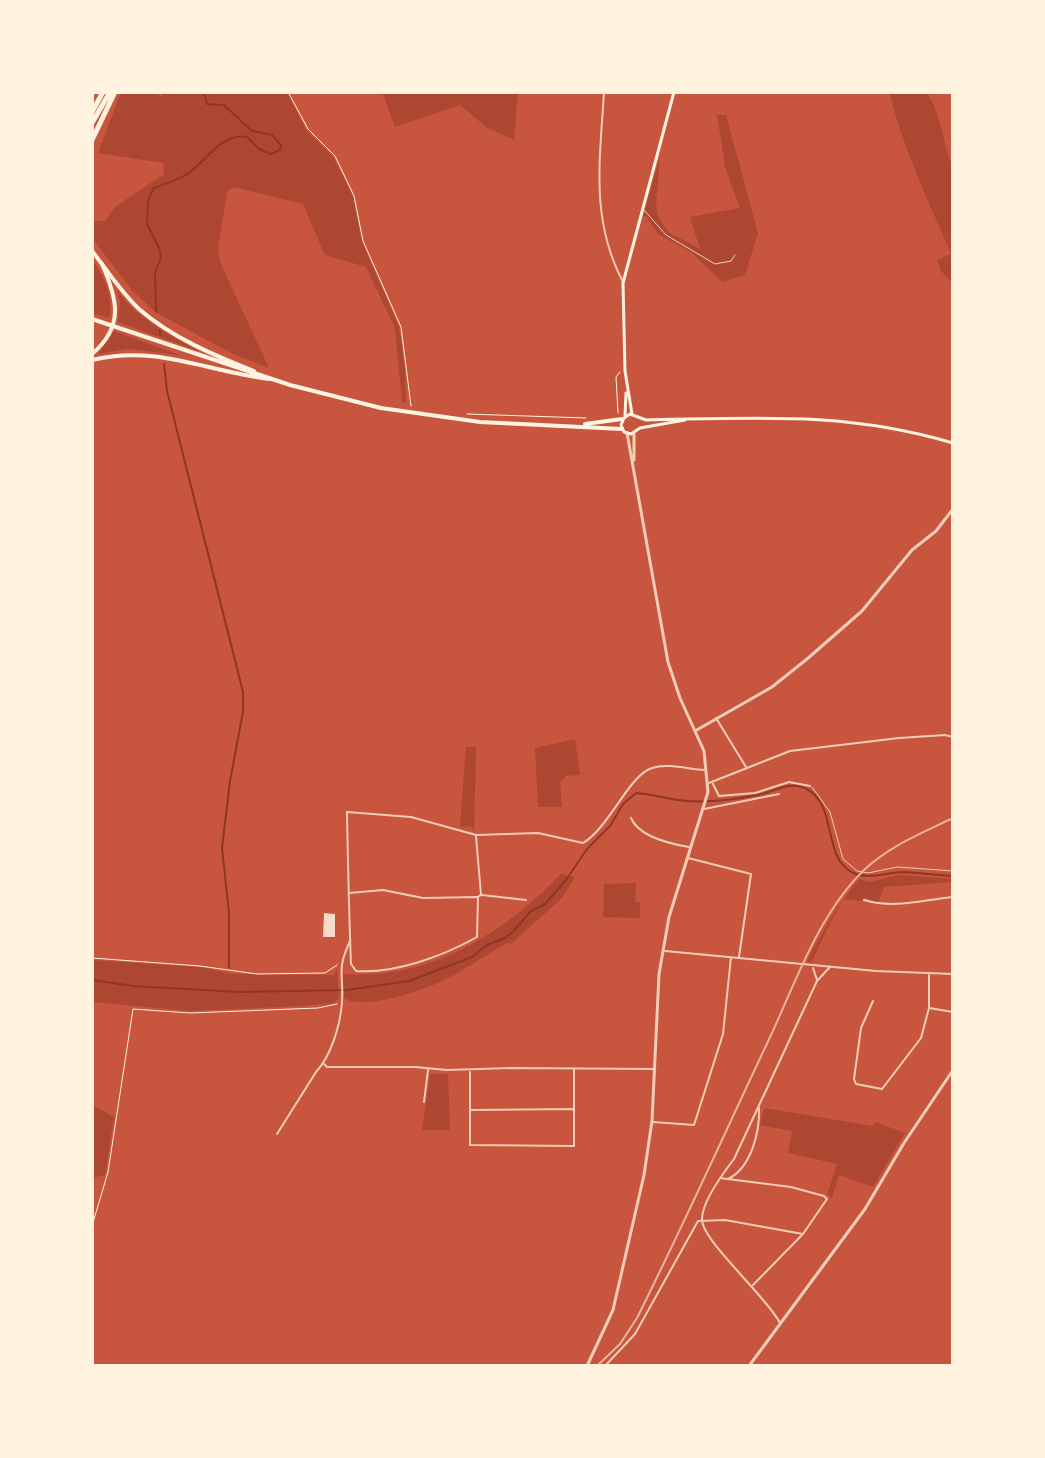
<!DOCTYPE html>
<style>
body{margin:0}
#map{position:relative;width:1045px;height:1458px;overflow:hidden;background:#c8553d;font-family:Merriweather,serif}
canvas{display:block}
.frame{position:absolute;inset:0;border:94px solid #fff3e0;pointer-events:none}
</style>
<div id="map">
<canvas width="1045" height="1458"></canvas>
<div class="frame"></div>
</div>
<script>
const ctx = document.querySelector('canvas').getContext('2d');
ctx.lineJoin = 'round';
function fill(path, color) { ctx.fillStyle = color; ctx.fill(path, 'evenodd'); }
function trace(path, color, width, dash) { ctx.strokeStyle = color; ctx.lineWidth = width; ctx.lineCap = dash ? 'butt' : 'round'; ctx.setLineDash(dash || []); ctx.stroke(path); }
const green = new Path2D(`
 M121 92H156L161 97 164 92H287L306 130 333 157 353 196 362 242 399 327 405 371 406 404 402 401 395 328 366 267 325 255 303 204 234 187 227 192 218 249 220 262 269 368 233 354 155 312 131 289 92 238V221H105L115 207 164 174 163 163 98 153Z
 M382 92H518L514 140 486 127 460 105 395 127Z
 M889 92H926C939 107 943 140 950 161H953V283L941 271 937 260 951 254C928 200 903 148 889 92Z
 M717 115H726L758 233 745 275 722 282 692 253 658 234 646 216H643L660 157 656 204 658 216 668 232 700 249 690 217 740 208 725 167Z
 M92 259C104 277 114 296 109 318L92 313Z
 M117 290C137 319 168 334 198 351L118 322 120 302Z
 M114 331 180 355 127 349 98 354Z
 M575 739 580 775 566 776 560 782 562 807H538L535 748Z
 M466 747H476L474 832 472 827 460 826Z
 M561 874 575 877 562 898 511 944 507 943C486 955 463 971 442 981 422 991 363 1011 344 998L343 974C357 974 371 975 386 973 454 964 514 923 561 874Z
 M900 875 953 879V882L884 887 878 903 864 897 862 901 844 899 831 921 811 963 807 962C821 932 838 905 859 879L869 882Z
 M636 883 635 902H640V918L603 917 604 884Z
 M92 960 199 967 232 974 334 975 337 968 339 998 333 1003 302 1006 190 1011 92 1002Z
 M430 1074H448L450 1130H422Z
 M92 1105 114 1117 105 1175 92 1178Z
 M764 1108 873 1126 875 1122 905 1133 873 1187 839 1175 832 1198 827 1194 837 1164 788 1153 792 1131 760 1125Z`);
const stream = new Path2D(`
 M156 311 155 273 161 257 159 248 147 224 148 202 153 189C165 183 178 180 189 173 207 160 222 132 247 137L259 149 271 154 280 150 281 145 272 135 252 131 224 105 207 104 204 92
 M160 335V330
 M164 364 167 391 243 692V712L230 781 222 848 229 913V968
 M92 980 133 986 239 992 347 990 409 981 472 957 487 945 505 938 513 932 530 912 545 904 566 880 587 849 610 826 623 804 636 793C651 794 664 798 678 800 704 804 732 800 758 795 773 792 789 781 805 788 840 805 820 861 856 874 871 879 888 872 904 872 920 873 937 875 953 876`);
const building = new Path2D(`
 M324 913 335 914V937H323Z`);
const path = new Path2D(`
 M288 92 308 129 335 156 354 196 363 241 401 327 411 406
 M618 413 616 377 620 372
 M467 414 586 418
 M92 958 200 966 257 974 325 973 337 965
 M92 1226 108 1172 133 1009 190 1013 318 1008 337 1004
 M808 1365 810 1366`);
const service = new Path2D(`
 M644 210 666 235 715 264 731 261 735 255
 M812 787 830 812 843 859 857 871 868 873 897 867 953 871`);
const minor = new Path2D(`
 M604 92C600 160 590 219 623 282
 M716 718 746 767
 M709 783 790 751 899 738 945 735 953 737
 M713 784 719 796 755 793 789 782 810 786
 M704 809 779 794
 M631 818C639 837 671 844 689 847
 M476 836 481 895 479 896
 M688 858 751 874 739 957
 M349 893 383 890 423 898 478 897 477 937C443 956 395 974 356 971L351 964C349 915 348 865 347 815V812L411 817 476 835 538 833 583 843C609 828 629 775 652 768 667 763 688 769 704 770
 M482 895 526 900
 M864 900C895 909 921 900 953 897
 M665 951 876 971 953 974
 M813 968 817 980
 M929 974V1008L953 1012
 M873 1001 861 1028 854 1079 856 1084 882 1089 921 1038 929 1008
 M324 1064 327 1067H415L447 1070 511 1068 653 1069
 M470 1072V1145L574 1146V1069
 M424 1102 428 1070
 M471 1110 573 1109
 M653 1122 694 1125 723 1034 731 957
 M277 1134 316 1072C331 1056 340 1026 342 1003 344 974 336 971 350 941
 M728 1179C751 1168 760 1132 759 1108
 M753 1285 802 1235
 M780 1323C767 1297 701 1240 702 1219 702 1202 724 1172 734 1159L817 981 830 967
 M605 1366 635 1334 698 1221 725 1220 803 1234 827 1199 824 1196 791 1187 720 1178`);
const tertiary = new Path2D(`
 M634 460V434
 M695 731 772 687 807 659 862 611 912 550 936 531 953 509
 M587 1366 613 1310 644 1175 652 1121 659 974 669 917 708 792 704 751 680 698 668 662 627 433
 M749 1366 865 1209 904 1143 953 1070`);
const secondary = new Path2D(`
 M632 414 625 371 623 283 674 92
 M625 416 626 393
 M685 420 640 428 631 434 624 432 621 425 624 418 630 414 646 420C756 418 846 411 953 443`);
const primary = new Path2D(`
 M92 251C107 270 121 292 139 309 171 337 215 356 254 371
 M92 319 290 385 381 408 480 422 622 429
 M585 424 622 419`);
const trunk = new Path2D(`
 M92 354C125 326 117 298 102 264
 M92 360C157 344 207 372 271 379`);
const motorway = new Path2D(`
 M92 112 103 92
 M92 123 110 92
 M92 140 115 92`);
const rail = new Path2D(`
 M597 1366 620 1344 637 1318C684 1224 727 1128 772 1033 797 978 820 913 864 870 889 846 922 833 953 818`);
fill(green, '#ae4732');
trace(stream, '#8f3625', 2);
fill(building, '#f7dbc8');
trace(path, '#fff3e0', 1);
trace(service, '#f1ccb7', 1);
trace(minor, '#f1ccb7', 2);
trace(tertiary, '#f1ccb7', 3);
trace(secondary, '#fff3e0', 3);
trace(primary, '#fff3e0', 4);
trace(trunk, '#fff3e0', 4);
trace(motorway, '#fff3e0', 5);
trace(rail, '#e9b49f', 2);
</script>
